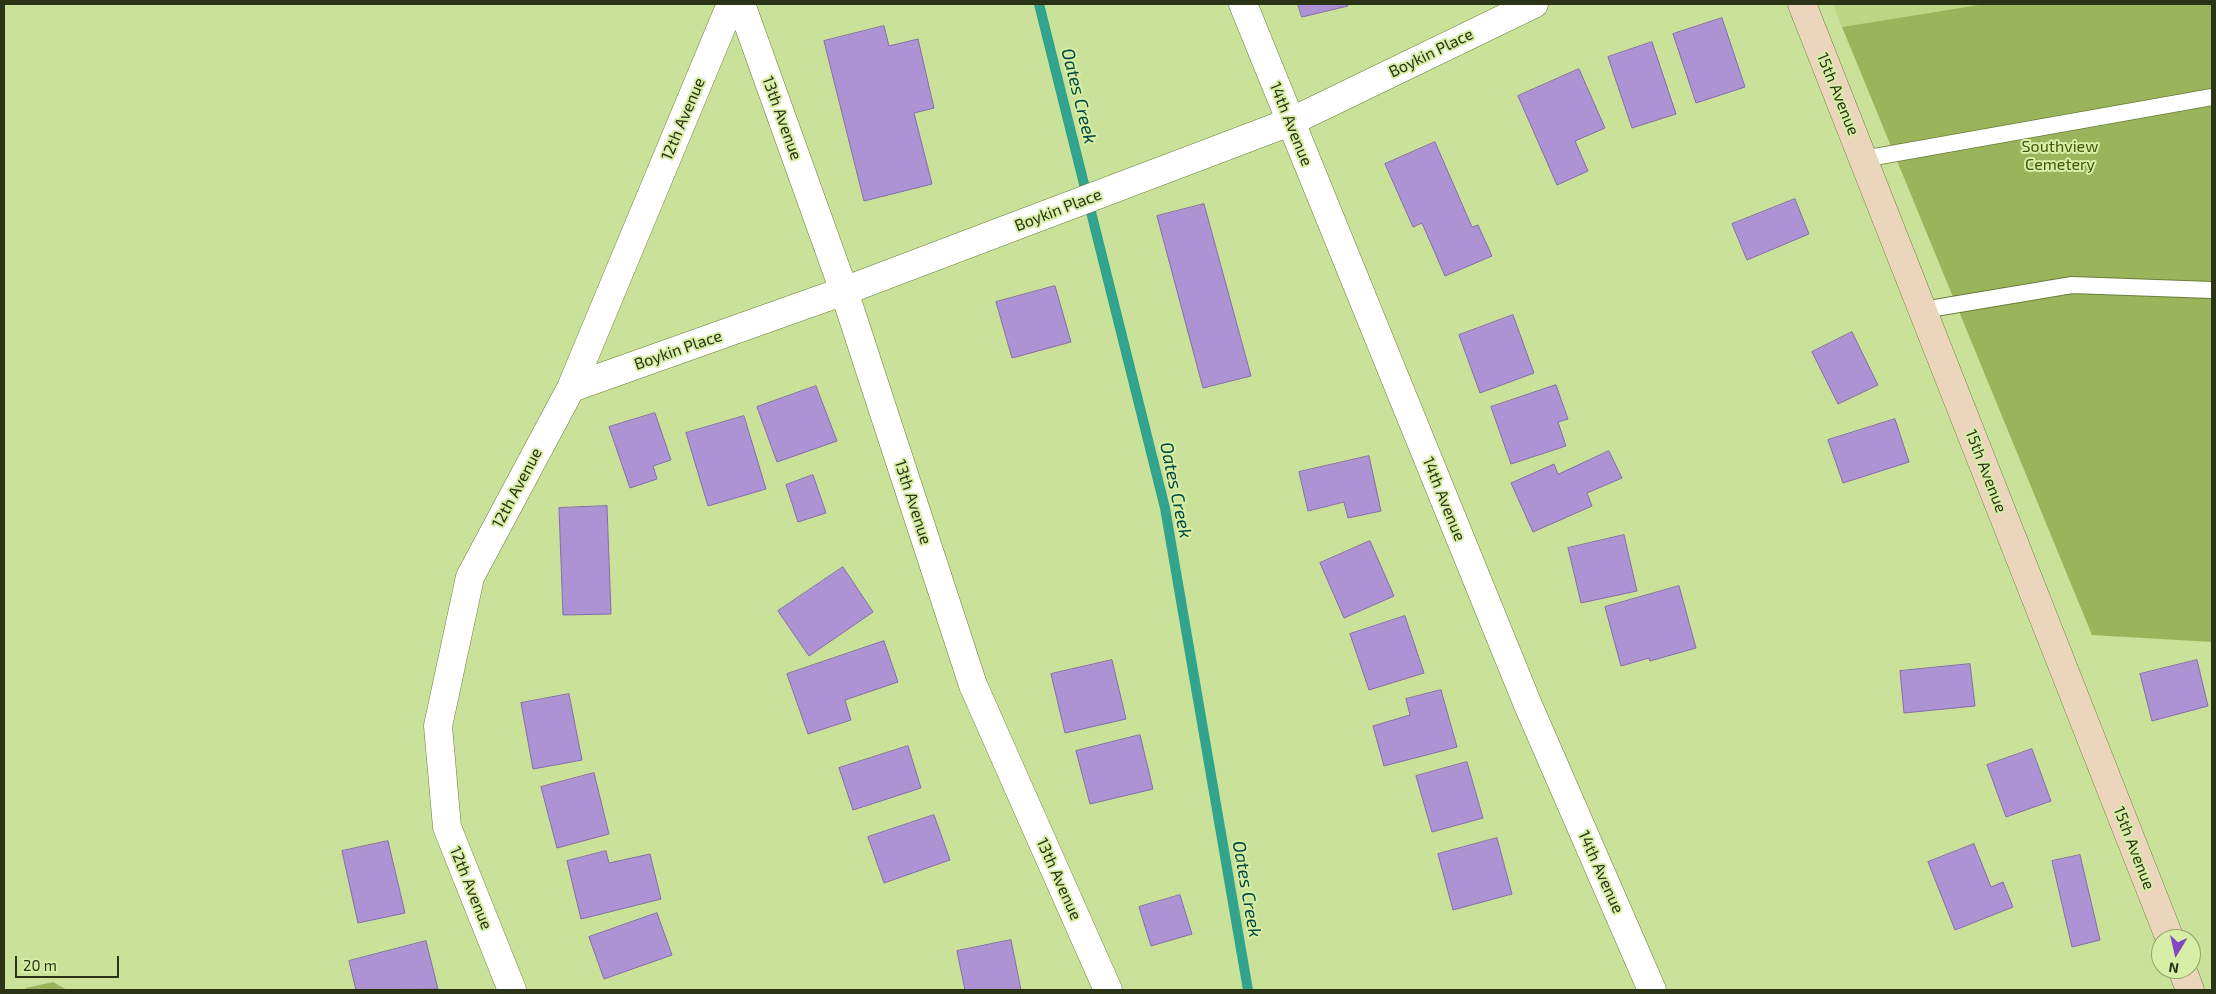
<!DOCTYPE html>
<style>
body{margin:0}
#map{position:relative;width:2216px;height:994px;overflow:hidden;background:#c9e198;font-family:"Exo 2",sans-serif}
canvas{display:block}
.frame{position:absolute;inset:0;border:5px solid #2a3315;pointer-events:none}
.north{position:absolute;left:2151px;top:929px;width:50px;height:50px;box-sizing:border-box;background:#d6eea5;border:1px solid #91a36b;border-radius:50%;rotate:189deg;font-size:14px;font-weight:700;line-height:20px;text-align:center;color:#2a3315}
.north::after{content:'';display:block;margin:auto;width:18px;height:22px;background:#8148bf;clip-path:polygon(50% 0,100% 100%,50% 72%,0 100%)}
.scale{position:absolute;left:15px;top:956px;width:104px;height:22px;box-sizing:border-box;border:2px solid #2a3315;border-top:0;padding-left:6px;font-size:15px;line-height:18px;white-space:nowrap;color:#2a3315;-webkit-text-stroke:4px #d6eea5;paint-order:stroke}
</style>
<div id="map">
<canvas width="2216" height="994"></canvas>
<div class="frame"></div>
<div class="north">N</div>
<div class="scale">20 m</div>
</div>
<script>
const ctx = document.querySelector('canvas').getContext('2d');
ctx.lineJoin = 'round';
function fill(path, color) { ctx.fillStyle = color; ctx.fill(path, 'evenodd'); }
function trace(path, color, width, dash) { ctx.strokeStyle = color; ctx.lineWidth = width; ctx.lineCap = dash ? 'butt' : 'round'; ctx.setLineDash(dash || []); ctx.stroke(path); }
function label(font, color, halo, rows, align = 'center') {
  ctx.font = font + ' "Exo 2",sans-serif'; ctx.lineWidth = 4; ctx.setLineDash([]); ctx.textBaseline = 'middle'; ctx.strokeStyle = halo; ctx.fillStyle = color; for (const [text, x, y, turn = 0] of rows) {
    ctx.save(); ctx.translate(x, y); ctx.rotate((+turn || 0) * Math.PI / 180); ctx.textAlign = isNaN(turn) ? turn : align; if (halo) ctx.strokeText(text, 0, 0); ctx.fillText(text, 0, 0); ctx.restore();
  }
}
const built = new Path2D(`
 M1833 4H1985L1842 27Z`);
const green = new Path2D(`
 M1985 4H2212V642L2092 635 1842 27Z
 M53 982 67 990H24L26 988Z`);
const stream = new Path2D(`
 M1039 4 1165 508 1248 990`);
const building = new Path2D(`
 M1298 4H1347L1348 6 1302 17Z
 M1722 18 1745 87 1696 103 1673 34Z
 M884 26 889 46 918 39 934 108 914 113 932 184 864 201 824 41Z
 M1652 42 1676 114 1632 128 1608 57Z
 M1579 69 1605 128 1575 141 1588 171 1557 185 1518 96Z
 M1435 142 1472 227 1478 225 1492 256 1445 276 1422 223 1413 227 1385 164Z
 M1795 199 1809 234 1747 260 1732 224Z
 M1204 204 1251 376 1203 388 1157 216Z
 M1055 286 1071 342 1012 358 996 302Z
 M1513 315 1534 373 1480 393 1459 335Z
 M1852 332 1878 385 1838 404 1812 352Z
 M1556 385 1568 419 1558 422 1566 446 1511 464 1491 407Z
 M816 386 837 441 777 462 757 407Z
 M655 413 671 460 653 466 657 479 630 488 609 427Z
 M744 416 766 489 708 506 686 433Z
 M1895 419 1909 462 1843 483 1828 440Z
 M1609 451 1622 478 1587 493 1592 506 1533 532 1511 483 1554 464 1558 474Z
 M1369 456 1381 511 1348 518 1344 502 1308 511 1299 472Z
 M813 475 826 513 798 522 786 485Z
 M607 506 611 614 563 615 559 508Z
 M1624 535 1637 591 1581 603 1568 548Z
 M1370 541 1394 596 1344 618 1320 563Z
 M843 567 873 612 809 656 778 611Z
 M1679 586 1696 648 1650 661 1649 658 1621 666 1605 607Z
 M1405 616 1424 673 1369 690 1350 634Z
 M884 641 898 682 845 700 851 720 808 734 787 674Z
 M1112 660 1126 719 1065 733 1051 674Z
 M2197 660 2208 706 2152 721 2140 674Z
 M1970 664 1975 706 1904 713 1900 671Z
 M1441 690 1457 747 1384 766 1373 726 1410 715 1406 699Z
 M569 694 582 760 533 769 521 703Z
 M1140 735 1153 789 1090 804 1076 751Z
 M908 746 921 788 853 810 839 768Z
 M2032 749 2051 801 2006 817 1987 765Z
 M1467 762 1483 818 1432 832 1416 776Z
 M594 773 609 834 557 848 541 787Z
 M934 815 950 860 884 883 868 837Z
 M1497 838 1512 894 1453 910 1438 854Z
 M388 841 405 913 358 923 342 851Z
 M1974 844 1991 887 2003 882 2013 907 1955 930 1928 862Z
 M606 851 609 863 650 854 661 899 581 919 567 861Z
 M2080 855 2100 940 2072 947 2052 861Z
 M1180 895 1192 934 1151 946 1139 907Z
 M657 913 672 955 604 979 589 937Z
 M1011 940 1021 990H965L957 951Z
 M426 941 438 989 356 990 349 961Z`);
const lane = new Path2D(`
 M1863 159 2212 97
 M1923 310 2072 285 2212 290`);
const street = new Path2D(`
 M741 4 844 291 973 685 1108 990
 M1243 4 1528 705 1652 990
 M571 388 844 291 1290 122 1534 4
 M512 990 447 827 438 726 470 577 571 388 731 4`);
const secondary = new Path2D(`
 M1802 4 2170 939
 M2182 969 2190 990`);
const streetNames = [
 ["Boykin Place",1431,53,-26],
 ["15th Avenue",1838,94,68],
 ["13th Avenue",782,118,70],
 ["12th Avenue",683,119,-67],
 ["14th Avenue",1291,124,68],
 ["Boykin Place",1058,210,-21],
 ["Boykin Place",678,350,-19],
 ["15th Avenue",1986,471,69],
 ["12th Avenue",517,488,-62],
 ["14th Avenue",1444,499,68],
 ["13th Avenue",913,502,72],
 ["15th Avenue",2134,848,69],
 ["14th Avenue",1601,872,66],
 ["13th Avenue",1059,879,66],
 ["12th Avenue",471,888,68]
];
const parkNames = [
 ["Southview",2060,147],
 ["Cemetery",2060,165]
];
const waterNames = [
 ["Oates Creek",1079,96,76],
 ["Oates Creek",1176,490,78],
 ["Oates Creek",1247,889,80]
];
fill(built, '#bdd686');
fill(green, '#9ab45b');
trace(stream, '#32a48d', 10);
fill(building, '#ad92d4');
trace(building, '#866cab', 1);
trace(lane, '#6a7e38', 18);
trace(street, '#6a7e38', 29);
trace(secondary, '#6a7e38', 29);
trace(lane, '#fff', 16);
trace(street, '#fff', 28);
trace(secondary, '#ebd5bc', 28);
label('16px', '#2a3315', '#d6eea5', streetNames);
label('16px', '#43540b', '#d6eea5', parkNames);
label('italic 18px', '#00473f', '#d6eea5', waterNames);
</script>
